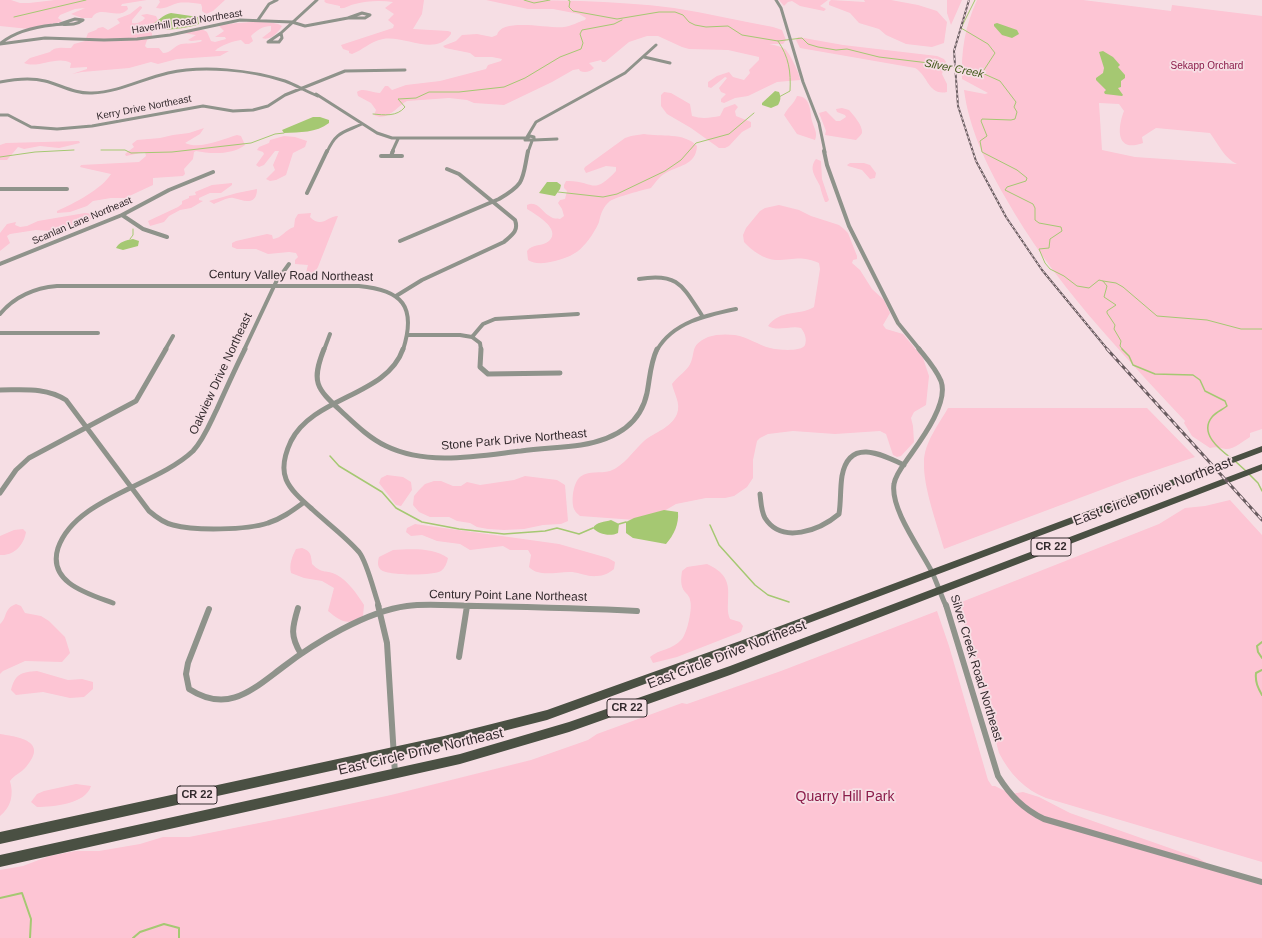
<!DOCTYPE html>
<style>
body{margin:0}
canvas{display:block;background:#f6dee4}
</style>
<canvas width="1262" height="938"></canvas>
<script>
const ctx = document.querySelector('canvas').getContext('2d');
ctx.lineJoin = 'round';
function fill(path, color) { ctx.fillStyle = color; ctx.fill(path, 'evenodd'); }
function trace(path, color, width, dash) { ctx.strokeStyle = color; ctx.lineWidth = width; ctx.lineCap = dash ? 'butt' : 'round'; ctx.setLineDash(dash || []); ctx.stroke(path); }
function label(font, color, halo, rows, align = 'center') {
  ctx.font = font + ' Arial,sans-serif'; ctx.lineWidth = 3.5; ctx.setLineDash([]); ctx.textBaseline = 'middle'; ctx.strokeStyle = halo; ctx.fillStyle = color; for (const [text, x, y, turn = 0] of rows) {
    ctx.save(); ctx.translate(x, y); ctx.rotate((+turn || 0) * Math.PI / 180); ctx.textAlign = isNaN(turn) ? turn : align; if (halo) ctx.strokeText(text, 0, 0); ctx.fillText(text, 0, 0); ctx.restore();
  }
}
const green = new Path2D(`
 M0 0H11L20 3H29L55 0H147L122 4 121 6H127L128 9C118 21 99 4 92 18H82L71 14 85 8 75 9 60 15 58 18 62 21 61 22 29 29 0 26Z
 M159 0H225L213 11 206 14 202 11V7L201 4C195 3 184 2 178 3 170 5 165 10 156 8L160 2Z
 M325 0H424L422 14 413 29 448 31 451 32V34C435 57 405 35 383 39 369 42 363 50 352 54L349 53V51L343 49 341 45 393 28 394 25 388 20 394 14 385 8 393 2C380 0 366 1 355 4 349 5 345 9 340 8V6L326 3 324 1Z
 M486 0C549 0 612 0 674 8 707 13 740 21 773 27L782 30 786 40 783 44H769C774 45 780 46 785 49 789 52 800 74 800 80L777 82 748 96 735 98 724 103 721 102V99L726 94 721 92 719 88 727 78 725 77 711 88 708 87V82L717 76 729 72 733 77 744 80 750 73 749 70 759 60V57L728 50 689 49 682 47 658 36H647L629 42 605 62H602L601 60 589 63 594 68C590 72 585 73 580 71L579 69 573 70 552 82 504 105 474 103 467 100 449 98 407 101C397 106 388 122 374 115L376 110 371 103 358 96 357 92C363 87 372 93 380 93L385 86H388L392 90 406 85 440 81 486 69 488 65 501 61 502 59 492 57H475L470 53 445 48 443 46 456 41 462 35 477 34 492 37 497 35C501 17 550 29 564 27 572 26 578 22 585 20L586 18 579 14 553 9H528Z
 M779 0H828L820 6 826 9 824 11 800 6 792 1 788 2 784 6Z
 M831 0 865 2 864 0H891L918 5 937 11 947 22 944 43 932 47 906 44 886 35 879 29 859 23 850 13 829 5V2Z
 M947 0H962L951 25 947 13Z
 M977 0H1083L1171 11 1172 5 1262 16V429L1250 433V437C1243 441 1235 449 1226 449 1220 448 1216 446 1210 448L1192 436 1184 423 1185 421C1119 350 1052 281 1005 197 986 164 969 128 964 90L985 94 988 93 962 79C961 51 965 26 977 0ZM1099 103 1119 104 1124 111C1117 129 1116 153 1143 143L1142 137 1156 128 1210 133C1218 144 1225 159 1237 164L1135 157 1102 150Z
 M140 6 142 7V8L132 20V23C137 24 142 22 145 18L141 15 147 14 156 16 159 22 147 30 152 33V36L147 40 145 46 147 48H159L163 53C171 53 174 46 181 44 188 43 195 44 202 41L201 40 191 41 188 40 196 35 183 33C191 31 200 27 207 32L211 41 215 42 226 39 225 37H215L224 31 219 26 221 25C234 23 272 19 282 26 278 33 270 41 262 38L271 31V26C263 26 257 30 251 36L253 41 249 44H245L241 40C234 41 220 45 215 51H229L220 56 177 59 158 64 151 62 129 68 82 72 72 74 87 69V67L70 68 71 63C56 55 39 69 24 63L30 58 50 52C55 46 64 48 71 48L74 44 85 41 88 33 96 30 98 28 103 27 108 30 120 23 117 19 130 14Z
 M798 37 843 45 937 56 944 59 946 62 942 74 947 84V92C928 96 928 75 915 68L800 48 796 40Z
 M664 92 671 93 690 104 692 116C701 119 710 118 720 116L724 108 735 104 738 107 735 111 736 116 751 122V127L742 132 729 146 725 148H719L691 128 667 114 661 106V95Z
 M797 96C811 96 810 112 812 121 814 128 818 133 815 140L797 134 784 115C788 107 794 104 797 96Z
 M842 108 849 110C853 115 863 125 862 133 861 135 858 138 856 140L825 135 826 131 819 113 826 111 836 121H840L846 117 845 115 837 112 836 109Z
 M204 128 200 134 185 143C200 150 223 139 237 135L241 136 245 145C233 155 210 154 196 151L194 152 193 159 184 169 185 174 183 176 153 178V185L125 198H111L93 201 87 206 70 212 57 213V211C73 204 102 189 111 174L84 168 80 167 81 165 139 162 146 156 145 152 126 156 125 154 134 147 132 144 137 140 160 138 173 135 189 133Z
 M644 134C661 137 684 132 697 146 696 166 678 165 664 174 659 177 655 183 651 188 643 190 616 197 610 201 603 207 601 213 599 222 595 232 584 248 575 253 569 257 562 259 555 261 546 263 536 265 528 260L527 251C533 243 542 247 549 241 562 229 535 214 527 209V205C538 200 542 213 551 217 553 219 557 218 560 219L564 216 562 209 558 203 560 200 565 199 567 191 564 188V185L566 181C594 180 592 197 616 171V167L606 166 586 173 584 169 585 167 625 138 631 136Z
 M284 136 295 137 307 141 305 147 293 153 286 175 276 180 270 181 266 179 275 170 273 165 279 151H275L264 165 259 167 256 165 264 154 263 152 257 150 259 147 269 143 270 140Z
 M79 141 80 143 59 148 40 146 24 149 18 147 7 160H0V145L6 143Z
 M816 159 821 161 822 179 829 200 827 202H825C823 197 821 191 820 186 816 177 808 169 816 159Z
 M850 163H864L870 165 876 173 875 178 870 179 862 170 848 166 847 165Z
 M232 183V185L221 193H210L199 198V200L203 201 191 208 180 210 169 216 164 222 150 226 148 221 178 207 182 204V201L189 198V196L196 195 195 192 212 185Z
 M257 189C257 207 242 200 233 198 228 197 219 202 214 204L209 201 237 193Z
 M779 205 799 210 811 216 839 225 844 229 848 233 857 256V259L853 260 852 263 860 270 872 289 884 300 890 313 883 325 886 329 903 334 923 358 929 376 926 405 914 412 911 418 913 426 914 442 901 456 897 457 893 455 886 434 880 431 835 434 793 431 768 434 760 438 757 441 753 460V478L747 487 734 496 725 498H706L676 504 659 514 635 520 580 516C578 514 575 512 574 509 571 501 573 483 580 477 589 470 600 474 610 471 624 466 633 451 644 441 655 432 671 428 677 414 681 403 674 394 672 384 677 377 684 373 689 366 697 353 688 346 708 337 716 334 727 334 735 335 748 337 758 345 770 348 777 350 802 352 805 345 807 339 805 333 801 328 791 325 778 332 768 326 780 309 799 316 814 307L820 269 819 263C800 255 795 260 776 260 765 260 751 250 744 242L743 235 746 228 760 211 765 208Z
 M85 213 96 214 87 223 80 225 64 226 49 231 36 230 10 234 7 236 10 243 0 251V233L7 224 16 222 15 225 20 227 27 226 38 221Z
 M311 213 310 217C322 229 327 216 338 216L318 267 310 281 304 280 308 265 295 264V260L298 257 296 253 289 252 268 254 256 249H237L232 247V243L236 241 267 234 272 235 273 239C282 238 285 230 294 227L295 219 298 214Z
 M948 408H1147L1195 457 1130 479 944 549C937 524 923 487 924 462 924 443 939 424 948 408Z
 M387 475 403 477 411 482 412 490 401 506 396 505 379 483 381 478Z
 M525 476 557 480 565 485 568 521 561 524 543 525 524 529 504 530 488 529 477 527 470 523 457 521 449 517H430L419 512 413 505 414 496 419 490 425 484 434 481H441L453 486H461L467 482 480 485 514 480Z
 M1230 500 1262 535V862L1046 798C1025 790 1009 773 999 753L959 603 1159 524 1185 508 1205 506Z
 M415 524 559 544 608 558 615 562 614 569C609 573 604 576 597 576 588 577 581 573 572 572 559 571 539 578 529 567L531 555 528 550H510L503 546 470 550 460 544 437 541 422 535 411 536 406 532 407 528Z
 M23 529 26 532C24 545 14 556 0 555V536L14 530Z
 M302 548C311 551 311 555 312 564 323 575 326 569 337 575 349 582 357 594 364 605L363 616C348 626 341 622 328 611L334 588 322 581 304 578 291 573C289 564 292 557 296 549Z
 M393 550C409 549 434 547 448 558 447 563 445 568 441 571 434 576 385 576 380 569 377 565 378 561 379 557Z
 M707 564C724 572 730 580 728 600 728 607 727 612 730 619L740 622 743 626 741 632 677 657 653 663 650 657C659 649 673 650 682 639 687 633 693 608 690 600 690 597 687 594 685 592 680 586 681 578 682 571L687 567Z
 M16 604 21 606 25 613 41 616 49 621 65 637 70 653 62 662 25 661 3 671 0 674V624C8 617 3 609 16 604Z
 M937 611 949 646 988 780 992 786H995L1011 794 1023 792 1039 797 1070 813 1198 858 1226 874 1262 885V938H0V870L23 866 49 856 76 851H99L140 844 163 837H189L289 817 391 795 531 760 588 740 597 734 682 703 687 704 781 671Z
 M37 671 68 680 82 679 93 682V689L84 697 70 698 43 692 16 695 11 690C15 674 21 672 37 671Z
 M0 734C19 737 49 741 26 767 21 773 14 775 10 781 14 795 11 807 0 816Z
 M76 784 91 786C86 804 53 807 37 807L31 802 37 794 44 791Z`);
const water = new Path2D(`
 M171 13 198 17 199 24C191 28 157 32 150 29L149 27C155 23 164 14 171 13Z
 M997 23 1017 30 1019 34 1012 38 1002 35 994 26V24Z
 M1103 51 1113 57 1120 65 1118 67 1125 75V78L1121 81V87L1118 88 1123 95 1122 96 1105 94 1104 92 1106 90 1096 80V78L1103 73 1104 68 1099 52Z
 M775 91 779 92C781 97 781 100 778 105L771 108 762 105V103Z
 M313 117H320L329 120V123C316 133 300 132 284 133L282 130Z
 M547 182H557L561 185 560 189 555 196 539 193Z
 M133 239 139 241 138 246 123 250 116 248C119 242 126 240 133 239Z
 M664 510 678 512C679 524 674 535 666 544L633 538 626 533V522L634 518Z
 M611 520 619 524 618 533C610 537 598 534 593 528 596 522 605 522 611 520Z`);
const streamFar2 = new Path2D(`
 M524 0 534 3 550 0
 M568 0 570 1 569 7 573 11 617 19 659 12H675L683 15 689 22 695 25 706 27 728 26 742 35 778 41 802 38 808 44 818 47 836 50 847 49 879 57 937 64 982 73 1000 81 1016 102 1014 107 1017 112 1015 119 1011 120 982 119 981 121 987 136 980 141 982 152 1017 170 1027 178 1026 181 1007 187 1005 190 1033 204 1035 208V220L1039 223 1061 227 1062 231 1050 239 1049 248 1039 249 1045 263 1050 269 1064 276 1077 286 1089 288 1099 280 1103 281 1107 286 1104 297 1116 305 1107 311V313L1115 325 1114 329 1121 341 1120 346 1123 350
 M975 0 961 28 988 44 995 53 982 73
 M14 17 86 0
 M778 41C789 57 791 72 790 91L779 97
 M373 114C384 115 397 117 405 107L398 99 416 98 429 92H459L504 87 525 78 560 57 581 49 583 43 580 34 582 30 614 24 622 20
 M101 150H125L131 153 172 152 251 143 275 134 284 133
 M0 157 35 152 74 150
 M558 192 603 197 617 194 665 171 681 160 696 143 729 134 754 113
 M130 239 133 235V229
 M1103 281 1116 283 1123 287 1157 316 1207 320 1241 329H1262`);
const streamFar1 = new Path2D(`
 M1122 349 1129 356 1133 365 1155 374 1193 375 1200 380 1205 391 1225 401 1227 406C1222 410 1216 412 1212 417 1199 433 1219 449 1231 458
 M330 456 339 466 382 492 396 508 422 522 459 529 504 534 545 531 557 528 579 534 593 528
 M1235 461 1246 471
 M1248 473 1258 483 1262 491
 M619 524 626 522
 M710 525 719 545 755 585 768 595 789 602`);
const stream = new Path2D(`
 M1262 642 1257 646 1258 652 1262 658
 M1262 670 1256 673C1255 682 1258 688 1262 695
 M0 898 22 893 31 919 30 938
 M133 938 140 932 164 924 179 928V938`);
const minorFar3 = new Path2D(`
 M776 0 781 8 803 82 819 123 825 152
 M362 13 370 15 365 18H348Z
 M258 20 269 4 277 0
 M281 33 282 38 279 42H268Z
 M281 33 317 0
 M1 43C16 31 34 27 53 25 63 23 74 27 83 20L75 19 60 24
 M0 44 45 38 104 40 137 39 170 35 240 20 292 22 305 26 348 18
 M644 57 670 63
 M0 82C15 79 30 77 45 81 61 85 75 94 92 93 119 92 142 79 168 73 203 65 251 70 285 81 296 85 307 92 318 96
 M316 94 377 133 392 138H526
 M0 115H8L31 127 57 129 92 126 203 106 233 111 253 110 268 106 285 95 345 71 405 70
 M530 136 534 137V140H525Z
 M527 137 536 122 625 73 656 45
 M534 140 557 139
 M327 152C336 132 342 133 362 124
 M392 152 398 139
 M528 152 532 141`);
const minorFar2 = new Path2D(`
 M824 151 827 165 849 226 898 323 920 350
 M381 156H402
 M391 156 393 151
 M0 189H67
 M307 193 327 151
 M122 215 143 229 167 237
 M400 241 499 199C526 183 522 180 528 151
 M0 264 122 215 169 190 213 172
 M639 279C679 272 683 287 703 317
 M396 296 422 280 504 242C512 235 519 231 515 220L459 174 447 169
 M0 314C15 296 34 288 57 286H359C402 290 417 306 403 350
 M0 333H98
 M408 335H460L472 337 480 343 481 350
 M472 337 483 324 495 319 578 314
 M165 350 173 336
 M244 350 276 282 289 264
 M324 350 330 334
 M657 350C673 322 707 315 736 309`);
const minorFar1 = new Path2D(`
 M324 349C311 382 316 388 341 411 355 424 369 438 386 446 427 466 478 456 521 451 541 448 561 448 581 445 612 440 640 427 647 393 650 378 650 364 657 349
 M481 349 480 367 488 374 560 373
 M919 349C927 359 936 369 941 381 949 403 921 440 909 457 904 464 895 475 894 484 890 509 921 550 932 572 937 583 941 595 946 606
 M0 390C23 390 46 387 66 400L149 511C156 517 164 523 173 525 195 531 247 530 268 523 281 519 292 511 303 503
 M0 493 16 470 29 458 136 401 166 349
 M760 494C761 502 761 511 765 518 782 545 820 530 839 514 841 502 840 489 842 476 849 438 881 454 904 465
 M113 603C89 594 47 583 58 548 75 498 156 486 193 451 204 439 210 423 217 409 226 389 235 369 245 349
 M379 606C374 592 367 562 359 552 345 536 327 523 312 509 287 487 275 475 291 441 314 396 387 396 403 349`);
const minor = new Path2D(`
 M378 605 387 643 395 774
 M946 605 998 776C1010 795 1023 809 1044 819L1262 882
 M298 608C292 628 290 636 301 654
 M209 609 188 663 186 674 189 689C228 714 252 690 283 667 314 643 367 611 407 606 428 603 455 606 477 606 530 607 583 608 637 611
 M459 657 467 606`);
const primary = new Path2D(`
 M1262 446V452L740 649 547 720 444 746 0 844V832L444 736 547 710 740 641Z
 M1262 464V470L1218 487 730 675 569 732 460 764 0 867V855L460 754 569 722 730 666Z`);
const railFar1 = new Path2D(`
 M969 0 954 51 958 106 976 161 1006 217 1042 270 1108 350`);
const rail = new Path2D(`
 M1107 349 1262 520`);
const farStreetnames = [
 ["Haverhill Road Northeast",187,22,-9],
 ["Kerry Drive Northeast",144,108,-11],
 ["Scanlan Lane Northeast",82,221,-23]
];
const farParknames = [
 ["Sekapp Orchard",1207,66]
];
const farWaternames = [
 ["Silver Creek",954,69,11]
];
const shields = [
 [1051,547,40],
 [627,708,40],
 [197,795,40]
];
const shieldNames = [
 ["CR 22",1051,547],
 ["CR 22",627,708],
 ["CR 22",197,795]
];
const streetNames = [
 ["Century Valley Road Northeast",291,276,1],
 ["Oakview Drive Northeast",221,374,-65],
 ["Stone Park Drive Northeast",514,440,-5],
 ["Century Point Lane Northeast",508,596,1],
 ["Silver Creek Road Northeast",976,668,73]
];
const nearStreetnames = [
 ["East Circle Drive Northeast",1153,492,-21],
 ["East Circle Drive Northeast",727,655,-21],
 ["East Circle Drive Northeast",421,752,-13]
];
const nearParknames = [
 ["Quarry Hill Park",845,797]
];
fill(green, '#fdc5d4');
fill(water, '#a5c872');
trace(streamFar2, '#a5c872', 1);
trace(streamFar1, '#a5c872', 1.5);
trace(stream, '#a5c872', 2);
trace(minorFar3, '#8f938b', 3);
trace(minorFar2, '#8f938b', 4);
trace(minorFar1, '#8f938b', 5);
trace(minor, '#8f938b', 6);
fill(primary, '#4a5043');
trace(railFar1, '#695c60', 2);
trace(rail, '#695c60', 3);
trace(railFar1, '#f6dee4', 1, [2.5]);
trace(rail, '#f6dee4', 1.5, [4.5]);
label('10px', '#332a2d', '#f6dee4', farStreetnames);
label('10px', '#8b1c4a', '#f6dee4', farParknames);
label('italic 11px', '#42591c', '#f6dee4', farWaternames);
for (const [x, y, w] of shields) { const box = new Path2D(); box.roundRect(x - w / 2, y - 9, w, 18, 3); ctx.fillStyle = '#f6dee4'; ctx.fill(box); trace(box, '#332a2d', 1); }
label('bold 11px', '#332a2d', null, shieldNames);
label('12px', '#332a2d', '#f6dee4', streetNames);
label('14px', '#332a2d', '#f6dee4', nearStreetnames);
label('14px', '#8b1c4a', '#f6dee4', nearParknames);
</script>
